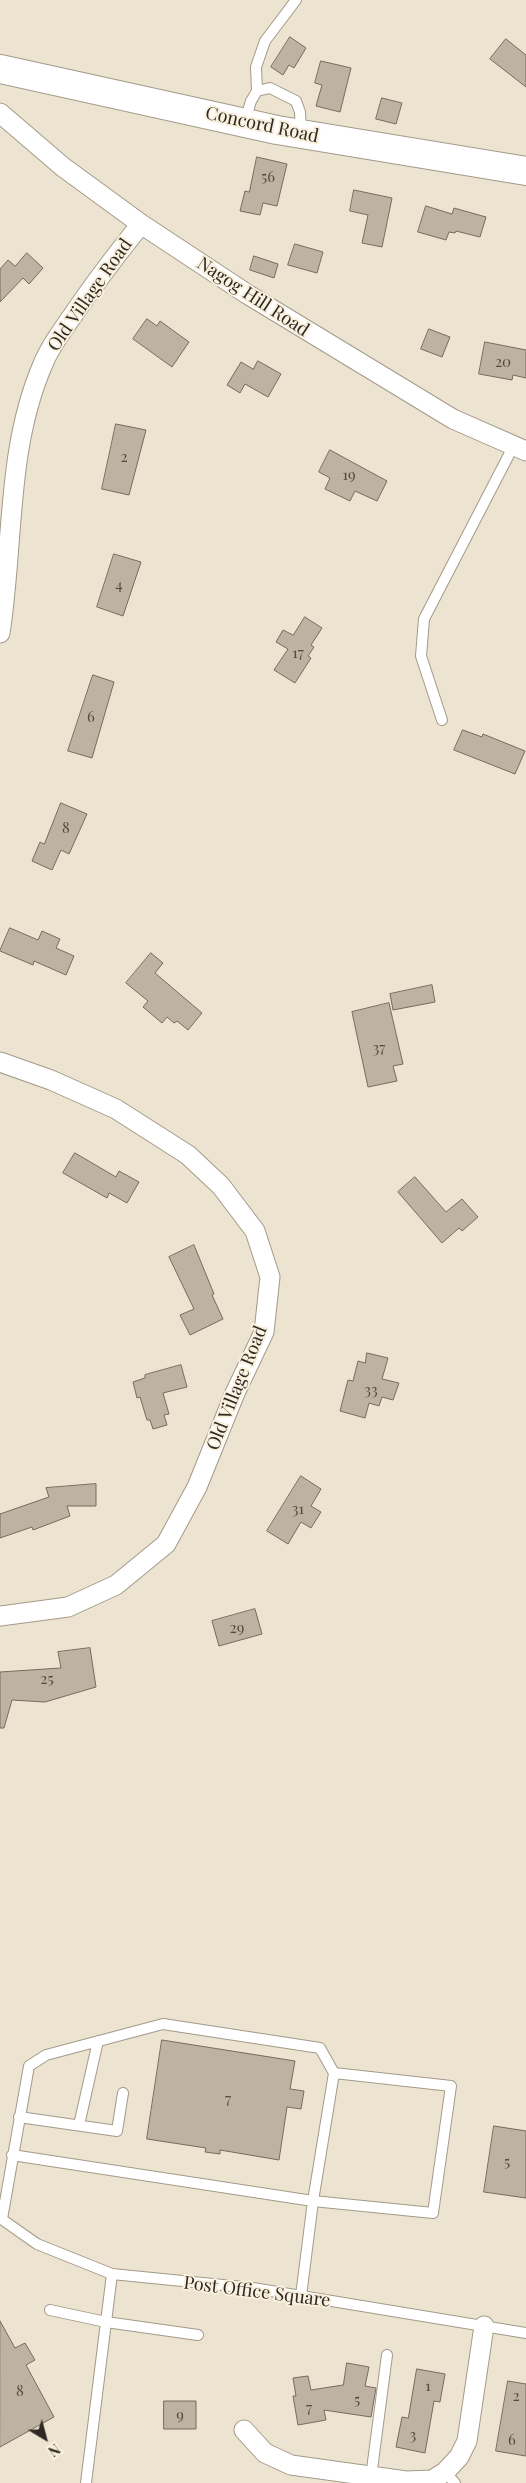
<!DOCTYPE html>
<style>
body{margin:0}
#map{position:relative;width:526px;height:2483px;overflow:hidden;background:#ede3d1;font-family:"Playfair Display",serif}
canvas{display:block}
.north{position:absolute;left:20px;top:2413px;width:50px;height:50px;-webkit-text-stroke:4px #faf0de;paint-order:stroke;rotate:143deg;font-size:14px;font-weight:700;line-height:20px;text-align:center;color:#2d2922}
.north::after{content:'';display:block;margin:auto;width:18px;height:22px;background:#2d2922;clip-path:polygon(50% 0,100% 100%,50% 72%,0 100%)}
</style>
<div id="map">
<canvas width="526" height="2483"></canvas>
<div class="north">N</div>
</div>
<script>
const ctx = document.querySelector('canvas').getContext('2d');
ctx.lineJoin = 'round';
function fill(path, color) { ctx.fillStyle = color; ctx.fill(path, 'evenodd'); }
function trace(path, color, width, dash) { ctx.strokeStyle = color; ctx.lineWidth = width; ctx.lineCap = dash ? 'butt' : 'round'; ctx.setLineDash(dash || []); ctx.stroke(path); }
function label(font, color, halo, rows, align = 'center') {
  ctx.font = font + ' "Playfair Display",serif'; ctx.lineWidth = 4; ctx.setLineDash([]); ctx.textBaseline = 'middle'; ctx.strokeStyle = halo; ctx.fillStyle = color; for (const [text, x, y, turn = 0] of rows) {
    ctx.save(); ctx.translate(x, y); ctx.rotate((+turn || 0) * Math.PI / 180); ctx.textAlign = isNaN(turn) ? turn : align; if (halo) ctx.strokeText(text, 0, 0); ctx.fillText(text, 0, 0); ctx.restore();
  }
}
const building = new Path2D(`
 M290 37 306 48 294 68 289 65 283 75 271 67Z
 M506 39 526 55V87L490 59Z
 M321 61 351 68 340 112 316 106 322 85 315 83Z
 M382 98 402 103 396 124 376 119Z
 M257 157 287 164 277 206 263 203 260 215 240 211 245 191 249 192Z
 M354 190 392 198 382 247 362 243 368 215 350 211Z
 M426 206 452 214 454 208 486 217 480 237 456 231 455 233 449 232 446 240 418 232Z
 M295 244 323 252 317 273 288 265Z
 M27 253 43 268 29 284 23 278 0 302V269L8 260 15 266Z
 M254 256 278 264 274 278 250 270Z
 M147 319 157 326 160 321 189 342 172 367 133 339Z
 M429 329 450 337 442 357 421 349Z
 M485 342 526 350V378L513 375 512 380 479 374Z
 M258 361 281 374 268 397 245 384 240 393 227 385 241 362 253 369Z
 M116 424 146 430 129 495 102 489Z
 M330 450 387 481 377 501 355 491 350 501 325 489 330 478 319 472Z
 M114 554 141 562 123 616 97 607Z
 M305 617 322 628 311 645 314 647 308 656 311 658 295 683 274 670 288 649 276 642 283 630 293 635Z
 M93 675 114 682 92 758 68 751Z
 M463 730 482 737 483 734 525 751 515 774 454 750Z
 M61 803 87 814 69 854 61 850 52 870 32 861 40 842 44 844Z
 M10 928 38 940 42 931 60 939 56 948 74 956 66 975 34 961 33 965 0 951Z
 M151 953 163 963 155 973 202 1013 188 1030 177 1021 174 1023 167 1017 162 1023 143 1007 148 1001 126 983Z
 M432 985 435 1002 393 1010 390 994Z
 M389 1003 403 1064 393 1066 397 1081 368 1087 352 1012Z
 M75 1153 116 1177 119 1171 139 1182 127 1203 109 1193 107 1198 63 1173Z
 M415 1177 446 1212 462 1199 478 1217 462 1231 459 1228 442 1243 398 1192Z
 M194 1245 214 1294 212 1295 223 1319 190 1335 180 1315 194 1309 169 1257Z
 M367 1353 388 1358 382 1379 399 1383 393 1400 382 1397 379 1406 369 1403 365 1418 340 1411 348 1380 353 1381 358 1361 365 1363Z
 M181 1365 187 1387 163 1393 169 1414 164 1415 167 1425 153 1429 150 1420H147L140 1397 137 1398 133 1382 145 1378V1375Z
 M301 1476 321 1489 311 1506 321 1512 311 1528 301 1522 288 1544 267 1531Z
 M96 1484V1506H67L70 1516 33 1530 32 1527 0 1538V1514L49 1497 46 1488Z
 M255 1609 262 1634 219 1646 212 1621Z
 M90 1648 96 1687 45 1702 12 1700 4 1728H0V1672L61 1668 58 1652Z
 M162 2040 295 2061 290 2089 304 2091 301 2109 287 2107 279 2160 220 2150V2154L205 2152 206 2148 147 2139Z
 M494 2126 526 2131V2198L484 2192Z
 M0 2321 15 2348 25 2343 35 2360 26 2365 54 2417 0 2447Z
 M347 2363 369 2367 365 2386 376 2388 371 2417 324 2410 326 2420 298 2425 293 2396H296L293 2378 308 2376 311 2390 343 2385Z
 M417 2369 445 2374 440 2402 434 2401 425 2453 396 2447 402 2417 408 2418Z
 M508 2381 526 2384V2456L496 2451Z
 M164 2401H196V2429H164Z`);
const lane = new Path2D(`
 M257 91 256 67 265 41 296 0
 M245 121 251 101 257 91 270 88 296 101 300 112 301 133
 M442 720 421 656 424 619 514 445
 M19 2117 117 2131 123 2093
 M79 2125 98 2041
 M0 2218 37 2244 112 2274 253 2288 526 2333
 M2 2219 29 2066 46 2055 163 2024 320 2048 334 2073 313 2201 12 2155
 M301 2296 313 2201 433 2213 451 2086 334 2073
 M50 2310 106 2322 198 2335
 M445 2472 455 2483
 M371 2477 387 2355
 M86 2483 112 2274`);
const street = new Path2D(`
 M0 113 63 167 141 224 247 294 453 419 526 451
 M0 633C14 544 6 449 43 364 50 346 62 331 73 315 94 284 117 254 141 224
 M0 1062 51 1080 116 1109 188 1155 221 1186 255 1231 270 1277 264 1332 235 1393 197 1487 166 1544 116 1585 68 1607 0 1616
 M244 2430 265 2453 291 2465 406 2481 432 2480 445 2472 459 2457 467 2441 484 2326`);
const secondary = new Path2D(`
 M0 69 277 130 526 171`);
const numberNames = [
 ["56",268,177],
 ["20",503,362],
 ["2",124,457],
 ["19",349,475],
 ["4",119,585],
 ["17",298,653],
 ["6",91,717],
 ["8",66,828],
 ["37",379,1048],
 ["33",371,1390],
 ["31",298,1509],
 ["29",237,1628],
 ["25",47,1679],
 ["7",228,2099],
 ["5",507,2162],
 ["1",428,2386],
 ["8",20,2391],
 ["2",516,2396],
 ["5",357,2400],
 ["7",309,2408],
 ["9",180,2415],
 ["3",413,2435],
 ["6",512,2440]
];
const streetNames = [
 ["Concord Road",262,125,12],
 ["Old Village Road",90,295,-55],
 ["Nagog Hill Road",253,297,33],
 ["Old Village Road",237,1388,-68],
 ["Post Office Square",257,2292,7]
];
fill(building, '#beb2a2');
trace(building, '#766b5d', 1);
trace(lane, '#a39a89', 12);
trace(street, '#a39a89', 21);
trace(secondary, '#a39a89', 30);
trace(lane, '#fff', 10);
trace(street, '#fff', 19);
trace(secondary, '#fff', 28);
label('15px', '#514b42', null, numberNames);
label('18px', '#2d2922', '#faf0de', streetNames);
</script>
